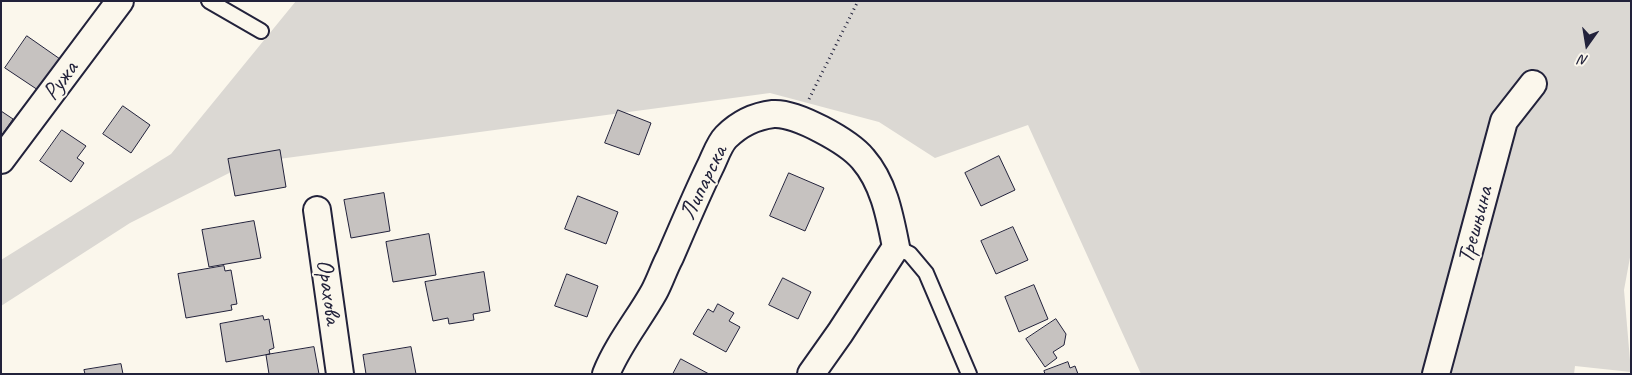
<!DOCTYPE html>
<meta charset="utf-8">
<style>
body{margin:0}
#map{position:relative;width:1632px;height:375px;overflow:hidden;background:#fbf7ec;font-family:Caveat,sans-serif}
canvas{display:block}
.frame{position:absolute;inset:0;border:2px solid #22223b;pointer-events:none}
.north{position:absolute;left:1562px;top:20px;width:50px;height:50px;-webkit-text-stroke:4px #fbf7ec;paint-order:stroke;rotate:193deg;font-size:14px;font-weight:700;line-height:20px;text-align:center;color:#22223b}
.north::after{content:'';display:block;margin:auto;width:18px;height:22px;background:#22223b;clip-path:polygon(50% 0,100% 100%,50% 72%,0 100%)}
</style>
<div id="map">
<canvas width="1632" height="375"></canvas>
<div class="frame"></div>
<div class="north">N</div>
</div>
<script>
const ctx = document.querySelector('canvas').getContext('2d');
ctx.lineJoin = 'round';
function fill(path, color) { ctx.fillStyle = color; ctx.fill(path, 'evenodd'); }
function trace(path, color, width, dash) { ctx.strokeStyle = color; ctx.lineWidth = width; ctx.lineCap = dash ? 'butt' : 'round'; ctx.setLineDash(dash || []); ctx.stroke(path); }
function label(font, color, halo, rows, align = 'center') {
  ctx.font = font + ' Caveat,sans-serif'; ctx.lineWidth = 4; ctx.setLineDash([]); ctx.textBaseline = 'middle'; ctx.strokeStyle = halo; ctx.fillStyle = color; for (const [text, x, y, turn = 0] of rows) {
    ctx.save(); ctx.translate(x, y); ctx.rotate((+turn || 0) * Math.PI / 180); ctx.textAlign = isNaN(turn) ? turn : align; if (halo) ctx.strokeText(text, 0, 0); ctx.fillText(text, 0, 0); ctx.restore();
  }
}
const green = new Path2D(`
 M296 1H1631V252L1624 290 1631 372 1575 366 1574 374H1141L1028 125 935 158 879 122 770 93 249 163 130 223 1 306V260L171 154Z`);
const building = new Path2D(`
 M27 36 60 59 38 90 5 68Z
 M123 106 150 125 131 153 103 134Z
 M618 110 651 123 639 155 605 143Z
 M1 111 13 119 1 136Z
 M62 130 86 146 77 158 84 163 71 182 40 161Z
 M280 150 286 187 235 196 228 159Z
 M999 156 1015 190 981 206 965 173Z
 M789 173 824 188 805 231 770 216Z
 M384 193 390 231 351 238 344 200Z
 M578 196 618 212 606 244 565 229Z
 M254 221 261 258 209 267 202 230Z
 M1013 227 1028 260 996 274 981 241Z
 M429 234 436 275 393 282 386 242Z
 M224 266 225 271 231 270 237 304 231 305 232 310 186 318 178 274Z
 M484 272 490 311 473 314 474 320 449 324 448 318 433 321 425 282Z
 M567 274 598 286 587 317 555 306Z
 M783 278 811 292 798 319 769 305Z
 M1034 285 1048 319 1019 332 1005 297Z
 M718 304 734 313 729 321 740 327 726 352 693 334 708 309 713 312Z
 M263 316 264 320 269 319 274 348 269 350 270 354 226 362 220 324Z
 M1056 319 1066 334 1064 345 1053 352 1057 358 1045 367 1026 339Z
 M314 347 319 374H269L266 355Z
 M411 347 416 374H366L363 355Z
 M681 359 709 374H673Z
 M1068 362 1070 368 1075 366 1078 374H1045L1044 371Z
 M121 364 123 374H85L84 370Z`);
const path = new Path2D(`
 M809 99 858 1`);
const service = new Path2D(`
 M209 1 261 31
 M896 247 910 254 926 273 969 374`);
const minor = new Path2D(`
 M1 160 120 1
 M317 210 340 374
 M606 374C618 344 639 319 654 292 660 281 664 268 670 257 683 227 696 196 710 167 715 157 719 144 726 137 739 124 756 116 773 114 796 112 849 142 863 159 884 183 890 217 896 247L840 333 811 374
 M1436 374 1504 121 1533 84`);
const streetNames = [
 ["Ружа",61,81,-53],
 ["Липарска",704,183,-64],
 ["Трешњина",1476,225,-75],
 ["Орахова",328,292,82]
];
fill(green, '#dbd8d3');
fill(building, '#c6c2c0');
trace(building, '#22223b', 1);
trace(service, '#22223b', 18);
trace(minor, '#22223b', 30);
trace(path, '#22223b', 3, [1, 4]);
trace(service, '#fbf7ec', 14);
trace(minor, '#fbf7ec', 26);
label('24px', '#22223b', '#fbf7ec', streetNames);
</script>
